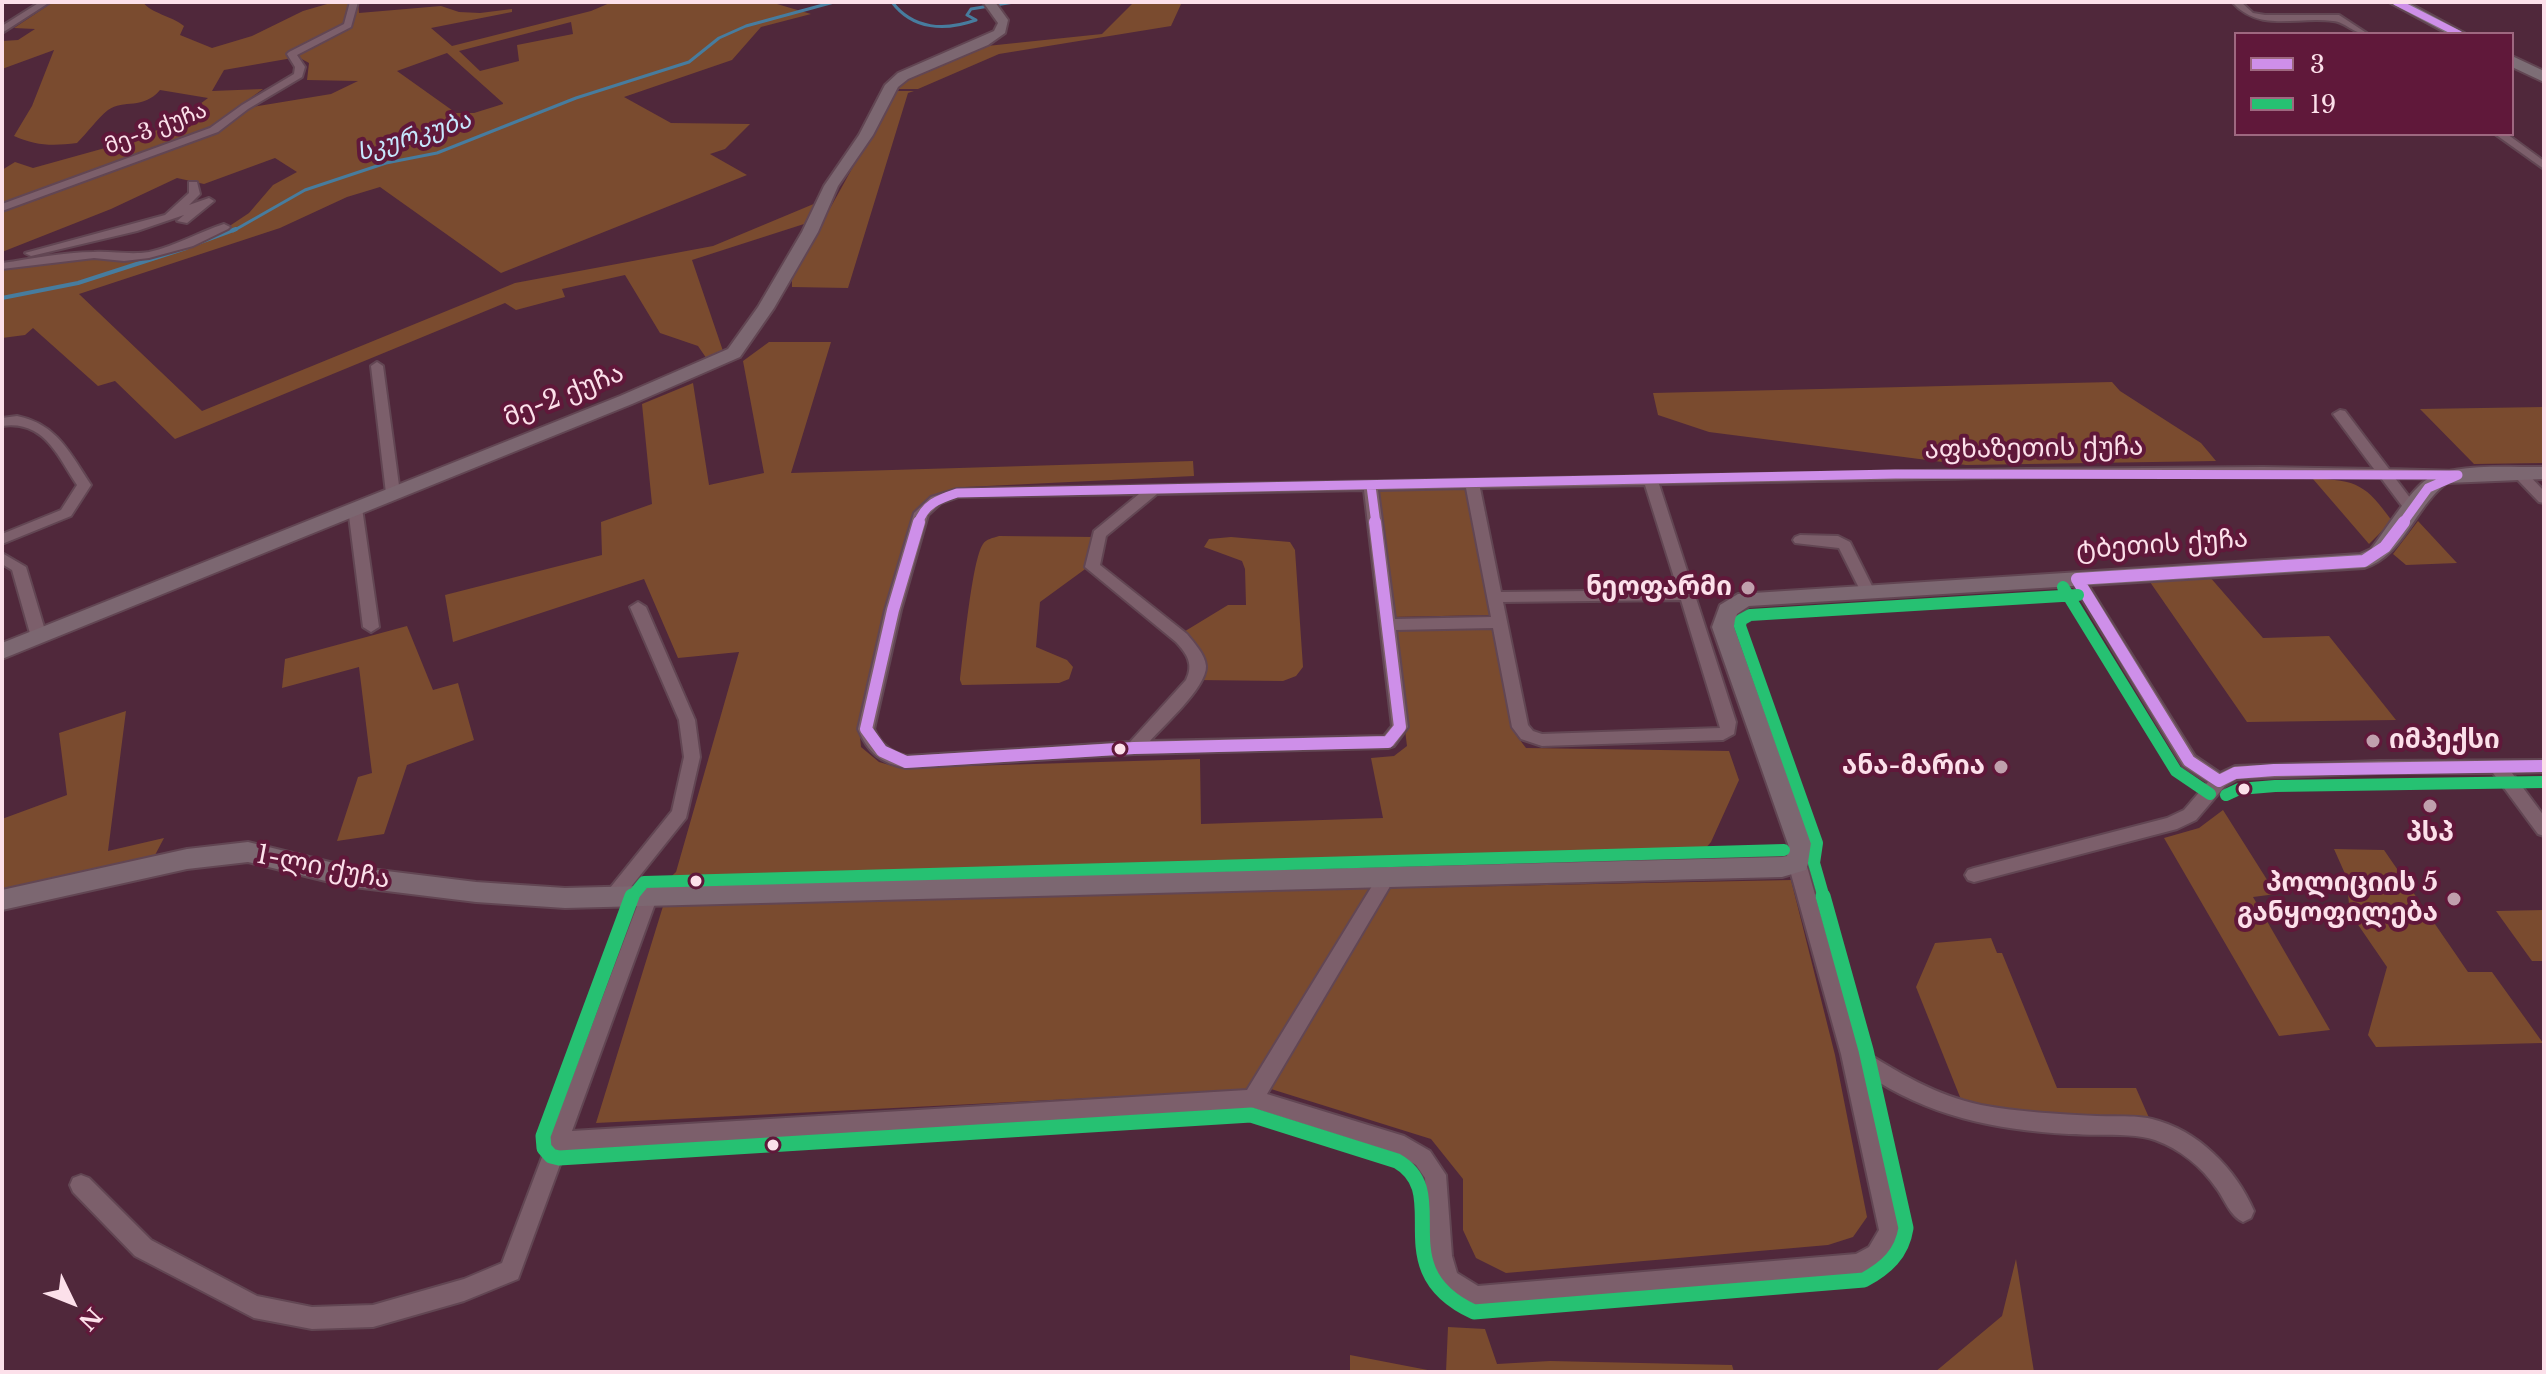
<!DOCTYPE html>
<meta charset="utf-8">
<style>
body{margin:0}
#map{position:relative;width:2546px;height:1374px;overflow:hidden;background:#50283b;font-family:"Libre Baskerville",serif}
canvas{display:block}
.frame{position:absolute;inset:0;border:4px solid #fce0ea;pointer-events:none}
.legend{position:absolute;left:2234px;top:32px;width:280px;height:104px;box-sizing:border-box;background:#60183a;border:2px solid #9e6880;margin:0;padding:10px 14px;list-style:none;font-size:24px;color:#fce0ea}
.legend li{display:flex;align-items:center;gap:16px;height:40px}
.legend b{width:40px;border:2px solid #9e6880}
.north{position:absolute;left:32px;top:1262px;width:80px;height:80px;-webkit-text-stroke:6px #60183a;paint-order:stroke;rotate:133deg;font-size:22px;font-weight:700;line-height:32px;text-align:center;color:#fce0ea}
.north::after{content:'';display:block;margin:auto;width:28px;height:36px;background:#fce0ea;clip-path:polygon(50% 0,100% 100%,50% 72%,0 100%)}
</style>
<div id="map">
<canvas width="2546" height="1374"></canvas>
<div class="frame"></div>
<ul class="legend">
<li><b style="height:10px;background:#ce8fe9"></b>3</li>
<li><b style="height:10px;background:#26c172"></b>19</li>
</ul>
<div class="north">N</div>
</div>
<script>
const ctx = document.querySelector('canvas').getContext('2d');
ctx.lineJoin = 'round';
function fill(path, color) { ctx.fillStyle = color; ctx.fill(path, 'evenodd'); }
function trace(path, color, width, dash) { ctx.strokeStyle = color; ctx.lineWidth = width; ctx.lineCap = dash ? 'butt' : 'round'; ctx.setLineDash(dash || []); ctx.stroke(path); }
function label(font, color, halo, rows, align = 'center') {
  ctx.font = font + ' "Libre Baskerville","Noto Sans Georgian",serif'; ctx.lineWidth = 8; ctx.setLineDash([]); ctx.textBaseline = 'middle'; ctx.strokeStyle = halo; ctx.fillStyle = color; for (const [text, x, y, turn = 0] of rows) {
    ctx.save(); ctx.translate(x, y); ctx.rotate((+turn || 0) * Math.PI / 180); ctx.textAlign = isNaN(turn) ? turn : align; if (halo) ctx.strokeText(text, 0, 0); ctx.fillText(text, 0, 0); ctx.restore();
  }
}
const green = new Path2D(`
 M53 2H143C150 13 172 16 184 26L180 35 212 48 252 36 303 11 334 2H358L359 13 441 6 459 12 480 13 512 9V12L431 28 452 46 591 11 612 2H781L777 4 811 14 761 27 732 60 624 97 671 123 750 124 725 149 710 154 747 175 501 273 380 187 347 197 280 228 79 294 202 411 515 283 713 246 816 203 804 224 692 260 723 351 736 345 709 362 698 346 660 333 625 275 562 289 565 297 516 310 505 303 175 439 115 381 98 386 33 328 25 335 2 338V267L42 259 139 256 216 235 249 213 273 185 297 172 275 158 204 184 177 178 111 209 2 252V210L40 199 79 181 2 206V170L15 162 33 168 105 148 172 125 208 98 160 90C143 110 124 99 108 110 97 119 87 133 77 143 53 146 36 146 14 136L32 106 54 50 2 69V41L18 40 35 29 14 28ZM571 22 573 34 517 45 519 61 480 71 459 51ZM447 53 503 103V104L474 113H456L397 71ZM298 57 309 63 307 80 358 81 331 94 234 110 263 89 212 91 224 70Z
 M1134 2H1182L1171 26 999 54 918 89H889L892 85 984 42 987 46 1102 34Z
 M895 91H914L908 93 848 288 792 287V277Z
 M769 342H831L791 473 1193 461 1194 476 966 487C943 493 928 498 913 516L859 726 861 747 879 762 900 768 1200 759 1201 824 1383 818 1371 758 1394 756 1407 746 1392 627 1497 625 1516 735 1526 748 1729 751 1739 780 1711 842 1687 870 648 898 676 872 739 652 678 658 644 579 453 642 445 595 602 555 601 522 652 504 642 404 693 383 709 485 764 473 743 361Z
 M2112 382 2120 391 2201 443 2216 461 1966 465 1709 432 1658 415 1653 393Z
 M2544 407V463L2474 464 2420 409Z
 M2313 479C2357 479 2367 486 2392 521L2369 544Z
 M1468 489 1493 615 1391 617 1376 491Z
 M2418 521 2457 563 2406 565 2393 554Z
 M999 536 1094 537 1088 567 1040 602 1036 647 1067 660 1073 667 1069 679 1059 683 962 685 960 680C963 657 972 559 983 544 986 539 993 538 999 536Z
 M1231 537 1290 542 1295 550 1303 667 1296 676 1283 681 1196 680 1182 633 1228 605H1246L1245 569 1242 561 1204 547 1209 539Z
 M2209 576 2263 638 2329 636 2396 720 2247 722 2150 582Z
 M407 626 433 690 458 683 474 740 407 765 384 834 337 841 358 777 372 773 359 667 282 688 285 659Z
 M126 711 108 851 164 838 154 857 2 893V819L67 795 59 733Z
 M2223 810 2276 894 2253 897 2330 1030 2279 1036 2164 838 2199 828Z
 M2334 849 2384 850 2468 972H2492L2543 1043 2376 1047 2368 1035 2387 967 2350 913 2346 876Z
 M1791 880 1835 1055 1867 1217 1853 1237 1828 1245 1506 1273 1476 1258 1463 1230V1179L1431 1139 1271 1089 596 1123 664 903Z
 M2544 910V961H2532L2496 911Z
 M1991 938 1997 953H2002L2057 1088H2136L2150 1120 2003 1111 1962 1102 1916 987 1935 943Z
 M2016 1259 2034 1372H1935L2002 1316Z
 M1448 1327 1485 1329 1497 1364 1550 1361 1732 1365 1734 1372H1446Z
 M1350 1355 1438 1372H1350Z`);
const streamFar1 = new Path2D(`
 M892 2C913 30 945 31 976 20L967 15 971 9 1014 2
 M233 231 305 190 386 163 437 153 576 98 689 62 719 38 746 26 834 2`);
const stream = new Path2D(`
 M195 244 236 229
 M2 298 78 283 186 248`);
const street = new Path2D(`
 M40 2H50L2 33V26Z
 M350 2H358L351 27 297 55 305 67 302 77 248 109 218 132 2 211V204L210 128 242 105 294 74 295 67 287 54 289 52 344 24Z
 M2232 2H2241L2253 13 2265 15H2339L2368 34C2353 34 2346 22 2333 21 2296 16 2260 33 2232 2Z
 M2495 134H2507L2544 161V169Z
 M189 182H197L200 194 189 205 209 198 214 201 187 223 177 221 184 215 137 231 31 256 25 253 165 215 189 193Z
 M224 224 230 227 228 229 193 246 149 258 124 261 94 258 2 269V263C32 259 63 252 94 252 113 251 130 255 149 252 176 246 199 232 224 224Z
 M377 362 383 366 400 493 393 497 386 493 371 366Z
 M2340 410 2345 411 2389 469 2458 471 2465 475 2458 479 2395 478 2420 511 2413 516 2408 514 2381 478C2140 473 1899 480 1659 484L1736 722 1734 734 1723 740 1542 746 1521 739 1512 727 1493 628 1396 630 1408 727 1394 746 1388 748 1134 754 906 768C881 763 868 753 858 729L885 610 914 513 931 497 957 489 2027 469 2263 467 2374 469 2333 414ZM1645 485 1678 590 1501 592 1480 488ZM1466 488 1491 617 1395 619 1378 490ZM1364 490 1392 726 1384 736 1150 741C1164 725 1207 687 1206 666 1205 654 1194 643 1187 634L1100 565 1106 536 1157 494ZM1139 494 1094 531 1085 567 1176 642C1187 654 1194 664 1186 680L1130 742 906 756C890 752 881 744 874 729L901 610 928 515 941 503 958 497ZM1681 600 1720 728 1542 734 1533 731 1528 725 1503 602Z
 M17 416C57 424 70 453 91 485L71 516 2 544V534L61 510 77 485C57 455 44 420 2 426V418Z
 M2519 469 2524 470 2544 491V503L2539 502 2514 476 2512 473 2514 470Z
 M355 503 362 508 379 627 371 632 363 627 348 508Z
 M1800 535 1838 536 1850 542 1875 592 1873 596H1863L1839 548 1795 543 1793 540 1795 537Z
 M2 553 26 567 47 637 44 641H34L31 637 12 570 2 564Z
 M2077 574 2082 575 2195 756 2220 773 2235 766 2379 761 2544 760V772L2512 773 2544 816V836L2538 834 2493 773H2379L2237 779 2225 786 2196 820 2177 829 1974 882 1968 880 1965 875 1968 870 1974 868 2167 818 2184 810 2208 782 2183 766 2070 579Z
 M638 602 646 607 695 720 700 757 686 818 618 903 612 906 606 903 603 898 606 893 672 811 684 757 679 720 630 607Z
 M1797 856 1803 858 1806 863 1859 1048C1899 1073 1935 1095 1981 1105 2019 1112 2058 1114 2097 1116 2115 1117 2135 1115 2152 1119 2198 1130 2236 1169 2254 1211L2251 1218 2243 1222C2230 1216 2225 1200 2217 1189 2202 1167 2180 1149 2155 1140 2132 1132 2094 1136 2069 1134 1995 1130 1928 1116 1866 1074L1901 1231 1885 1263 1858 1276 1478 1308 1452 1298 1440 1288 1430 1256 1425 1178 1416 1165 1398 1154 1253 1108 565 1151 518 1279 464 1301 373 1327 312 1329 254 1318 135 1256 73 1192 70 1185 73 1178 81 1175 89 1178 151 1240 257 1296 312 1307 373 1305 464 1279 502 1263 642 893 648 890 654 893 657 898 572 1131 1247 1090 1380 873 1386 871 1392 873 1395 878 1392 883 1267 1094 1404 1136 1430 1151 1446 1175 1452 1256 1457 1273 1478 1286 1856 1254 1869 1247 1879 1230 1841 1054 1788 863 1791 858Z`);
const secondary = new Path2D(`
 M983 2H995L1008 20 1005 33 988 45 908 79 898 87 873 135 838 186 818 232 774 308 740 357 632 404 2 659V643L620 396 728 349 758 307 802 232 824 186 859 135 885 85 898 73 994 31 998 23Z
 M2544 467V479L2447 483C2415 506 2403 557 2364 568L1749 606 1737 614 1734 627 1813 847 1806 870 1782 877 565 908 476 902 346 886 248 862 187 869 2 910V890L187 849 248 842 346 866 476 882 565 888 1782 857 1787 856 1789 847 1712 627 1720 605 1738 594 2360 554 2371 549C2387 528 2402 502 2421 484 2445 461 2512 468 2544 467Z`);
const primary = new Path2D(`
 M2389 2H2407L2466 34H2448Z
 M2512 56 2544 71V82L2512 67Z`);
const bus1Far2 = new Path2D(`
 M2396 2 2459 34`);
const bus1Far1 = new Path2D(`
 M1371 486 1376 524
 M918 524C924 504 939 499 957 493L1895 474 2458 475
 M2402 524 2428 488 2458 475`);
const bus1 = new Path2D(`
 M919 522 893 610 866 729 882 751 906 762 1134 748 1388 742 1400 727 1375 522
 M2077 579 2364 561 2385 547 2404 522
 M2077 579 2189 761 2219 781
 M2219 781 2235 773 2274 770 2544 766`);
const bus2Far1 = new Path2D(`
 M2063 587 2176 771 2210 794
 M2226 795 2239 789 2275 786 2544 782
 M631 898 644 882 1784 850
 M1824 898 1814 863 1817 843 1740 626 1741 620 1750 615 2078 595`);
const bus2 = new Path2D(`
 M632 896 543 1136 544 1148 551 1156 559 1158 1251 1115 1397 1161C1455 1194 1381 1269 1474 1312L1864 1280C1886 1268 1902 1254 1906 1228L1866 1050 1823 896`);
const markers = [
 [1748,588,8,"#c0a0ad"],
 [2373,741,8,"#c0a0ad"],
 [1120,749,7,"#fce0ea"],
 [2001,767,8,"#c0a0ad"],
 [2244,789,7,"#fce0ea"],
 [2430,806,8,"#c0a0ad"],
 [696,881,7,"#fce0ea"],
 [2454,899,8,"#c0a0ad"],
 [773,1145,7,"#fce0ea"]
];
const farStreetnames = [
 ["მე-3 ქუჩა",156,129,-21]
];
const farWaternames = [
 ["სკურკუბა",414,137,-17]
];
const streetNames = [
 ["მე-2 ქუჩა",564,396,-22],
 ["აფხაზეთის ქუჩა",2034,449,-1],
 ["ტბეთის ქუჩა",2162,545,-4],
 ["1-ლი ქუჩა",323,868,11]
];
const poiNames = [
 ["ნეოფარმი",1732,588],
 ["იმპექსი",2389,741,"left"],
 ["ანა-მარია",1985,767],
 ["პსპ",2430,834,"center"],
 ["პოლიციის 5",2438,884],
 ["განყოფილება",2438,914]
];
fill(green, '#7a4b2f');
trace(streamFar1, '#477c9e', 3);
trace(stream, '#477c9e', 4);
trace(street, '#624653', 4);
trace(secondary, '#624653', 4);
trace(primary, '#624653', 4);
fill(street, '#7c5f6b');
fill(secondary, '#7c6771');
fill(primary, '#7d6e76');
trace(bus1Far2, '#ce8fe9', 7);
trace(bus1Far1, '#ce8fe9', 9);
trace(bus1, '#ce8fe9', 12);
trace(bus2Far1, '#26c172', 12);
trace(bus2, '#26c172', 15);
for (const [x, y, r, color] of markers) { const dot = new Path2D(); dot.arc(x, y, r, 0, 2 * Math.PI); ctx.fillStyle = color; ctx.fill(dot); trace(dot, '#60183a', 3); }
label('22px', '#fce0ea', '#60183a', farStreetnames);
label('italic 24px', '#c6e7fd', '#60183a', farWaternames);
label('26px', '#fce0ea', '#60183a', streetNames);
label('bold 26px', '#fce0ea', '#60183a', poiNames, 'right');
</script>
